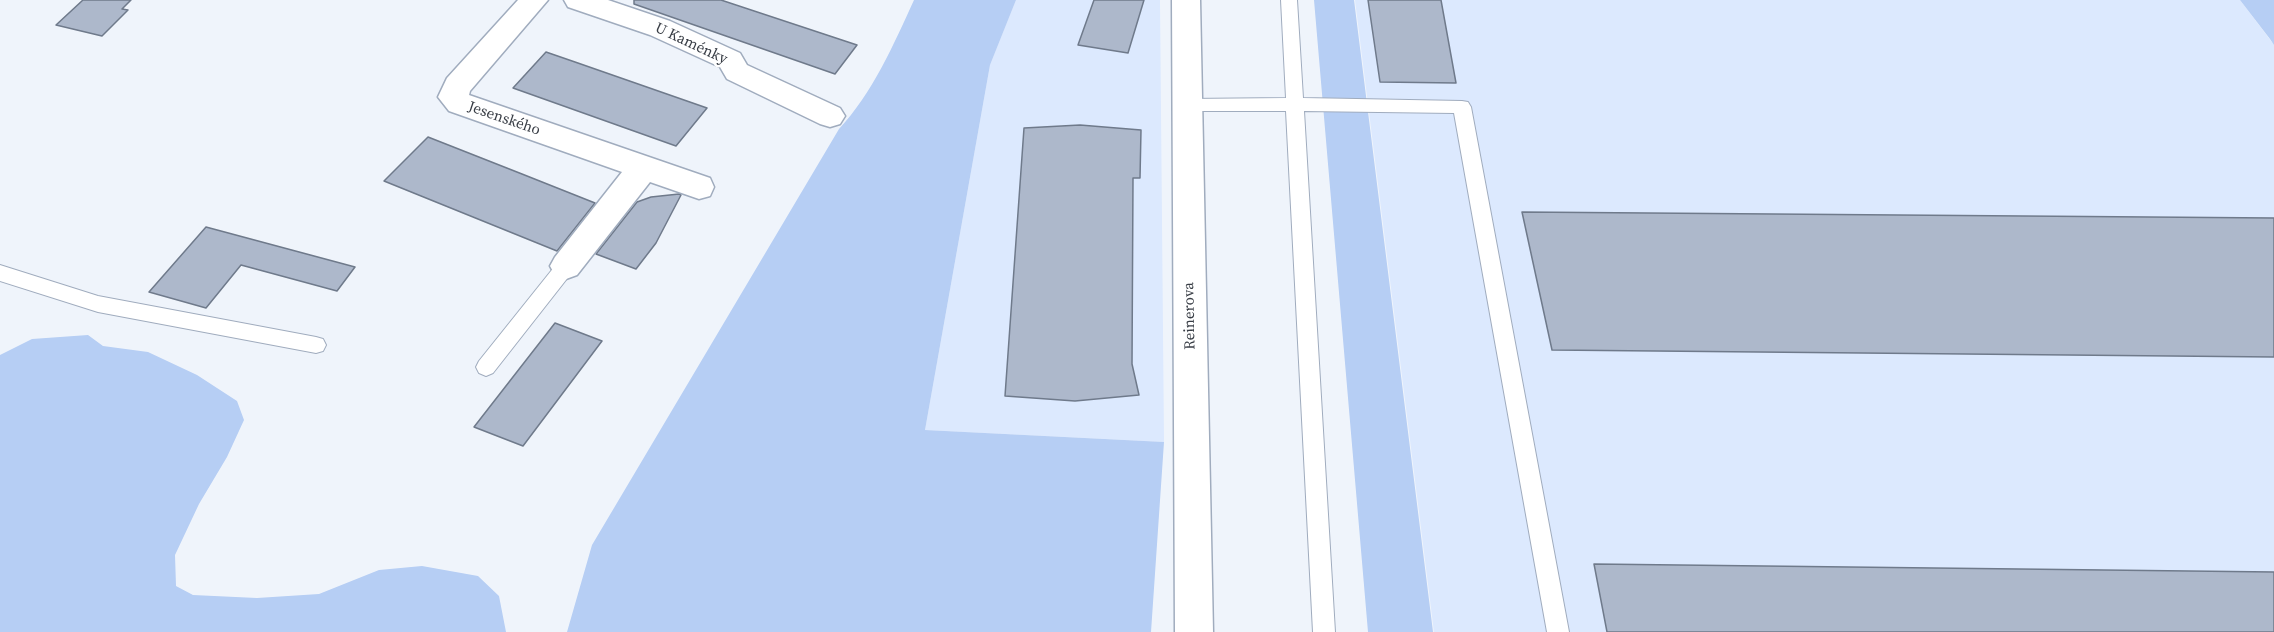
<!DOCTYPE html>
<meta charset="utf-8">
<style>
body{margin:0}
canvas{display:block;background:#eff4fb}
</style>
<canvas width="2274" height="632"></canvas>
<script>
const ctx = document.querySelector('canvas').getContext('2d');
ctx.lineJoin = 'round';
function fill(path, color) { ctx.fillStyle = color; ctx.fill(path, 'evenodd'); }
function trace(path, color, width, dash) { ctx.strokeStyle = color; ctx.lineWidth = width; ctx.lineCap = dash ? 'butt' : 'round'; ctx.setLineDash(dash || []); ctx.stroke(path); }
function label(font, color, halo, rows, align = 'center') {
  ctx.font = font + ' "Source Serif 4",serif'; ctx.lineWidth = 5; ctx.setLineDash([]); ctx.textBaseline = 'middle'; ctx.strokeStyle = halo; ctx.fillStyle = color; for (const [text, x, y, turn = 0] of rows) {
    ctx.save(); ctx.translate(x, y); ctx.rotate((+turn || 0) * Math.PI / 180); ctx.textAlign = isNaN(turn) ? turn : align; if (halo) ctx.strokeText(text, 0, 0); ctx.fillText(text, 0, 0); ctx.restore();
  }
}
const built = new Path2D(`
 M1016 0H1160L1164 442 925 430 990 65Z
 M1355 0H2240L2274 45V632H1434Z`);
const green = new Path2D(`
 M914 0H1016L990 65 925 430 1164 442 1151 632H567L592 545 839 129C872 94 894 44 914 0Z
 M1314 0H1354L1433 632H1368Z
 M2240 0H2274V45L2270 39Z
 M88 335 103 346 148 352 197 375 237 401 244 420 227 457 199 504 175 555 176 586 193 595 257 598 319 594 379 570 422 566 478 576 499 596 506 632H0V355L32 339Z`);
const building = new Path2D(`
 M83 0H131L122 9 128 10 102 36 56 25Z
 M634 0H721L857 45 835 74 634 4Z
 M1094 0H1144L1128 53 1078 45Z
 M1368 0H1441L1456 83 1380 82Z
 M546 52 575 62 707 108 676 146 513 88Z
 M1080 125 1141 130 1140 178H1133L1132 364 1139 395 1075 401 1005 396 1024 128Z
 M428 137 522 174 595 203 557 251 384 181Z
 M679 194 681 195 656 243 636 269 596 254 637 202 651 197Z
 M1522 212 2274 218V357L1552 350Z
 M206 227 355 267 337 291 241 265 206 308 149 292Z
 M555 323 602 341 523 446 474 427Z
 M1594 564 2274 572V632H1607Z`);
const service = new Path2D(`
 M1281 0H1297L1303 98 1462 101 1468 102 1471 107 1569 632H1547L1454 113 1304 111 1335 632H1313L1286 111H1187L1181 110 1178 105 1181 100 1187 99 1286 98Z
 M566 258 573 261 575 266 573 271 493 373 486 376 479 373 476 367 479 361 559 261Z
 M0 265 98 296 316 337 323 339 326 345 323 351 316 353 98 312 0 281Z`);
const minor = new Path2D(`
 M518 0H548L470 91 469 95 710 178 714 187 710 196 699 199 650 182 577 275 566 279 555 275 550 266 555 257 622 172 449 111 438 97 447 78Z
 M564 0H608L670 21 740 53 747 65 840 108 845 116 840 124 830 127 820 124 727 79 720 67 650 35 568 7Z
 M1172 0H1200L1213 632H1175Z`);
const streetNames = [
 ["U Kaménky",691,44,25],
 ["Jesenského",504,119,19],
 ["Reinerova",1190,316,-91]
];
fill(built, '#dce9fe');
fill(green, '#b6cef4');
fill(building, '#adb8cb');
trace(building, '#6f7a8b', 1.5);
trace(service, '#a0acbe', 2);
trace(minor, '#a0acbe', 3);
fill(service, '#fff');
fill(minor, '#fff');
label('15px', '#383d45', '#fff', streetNames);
</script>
